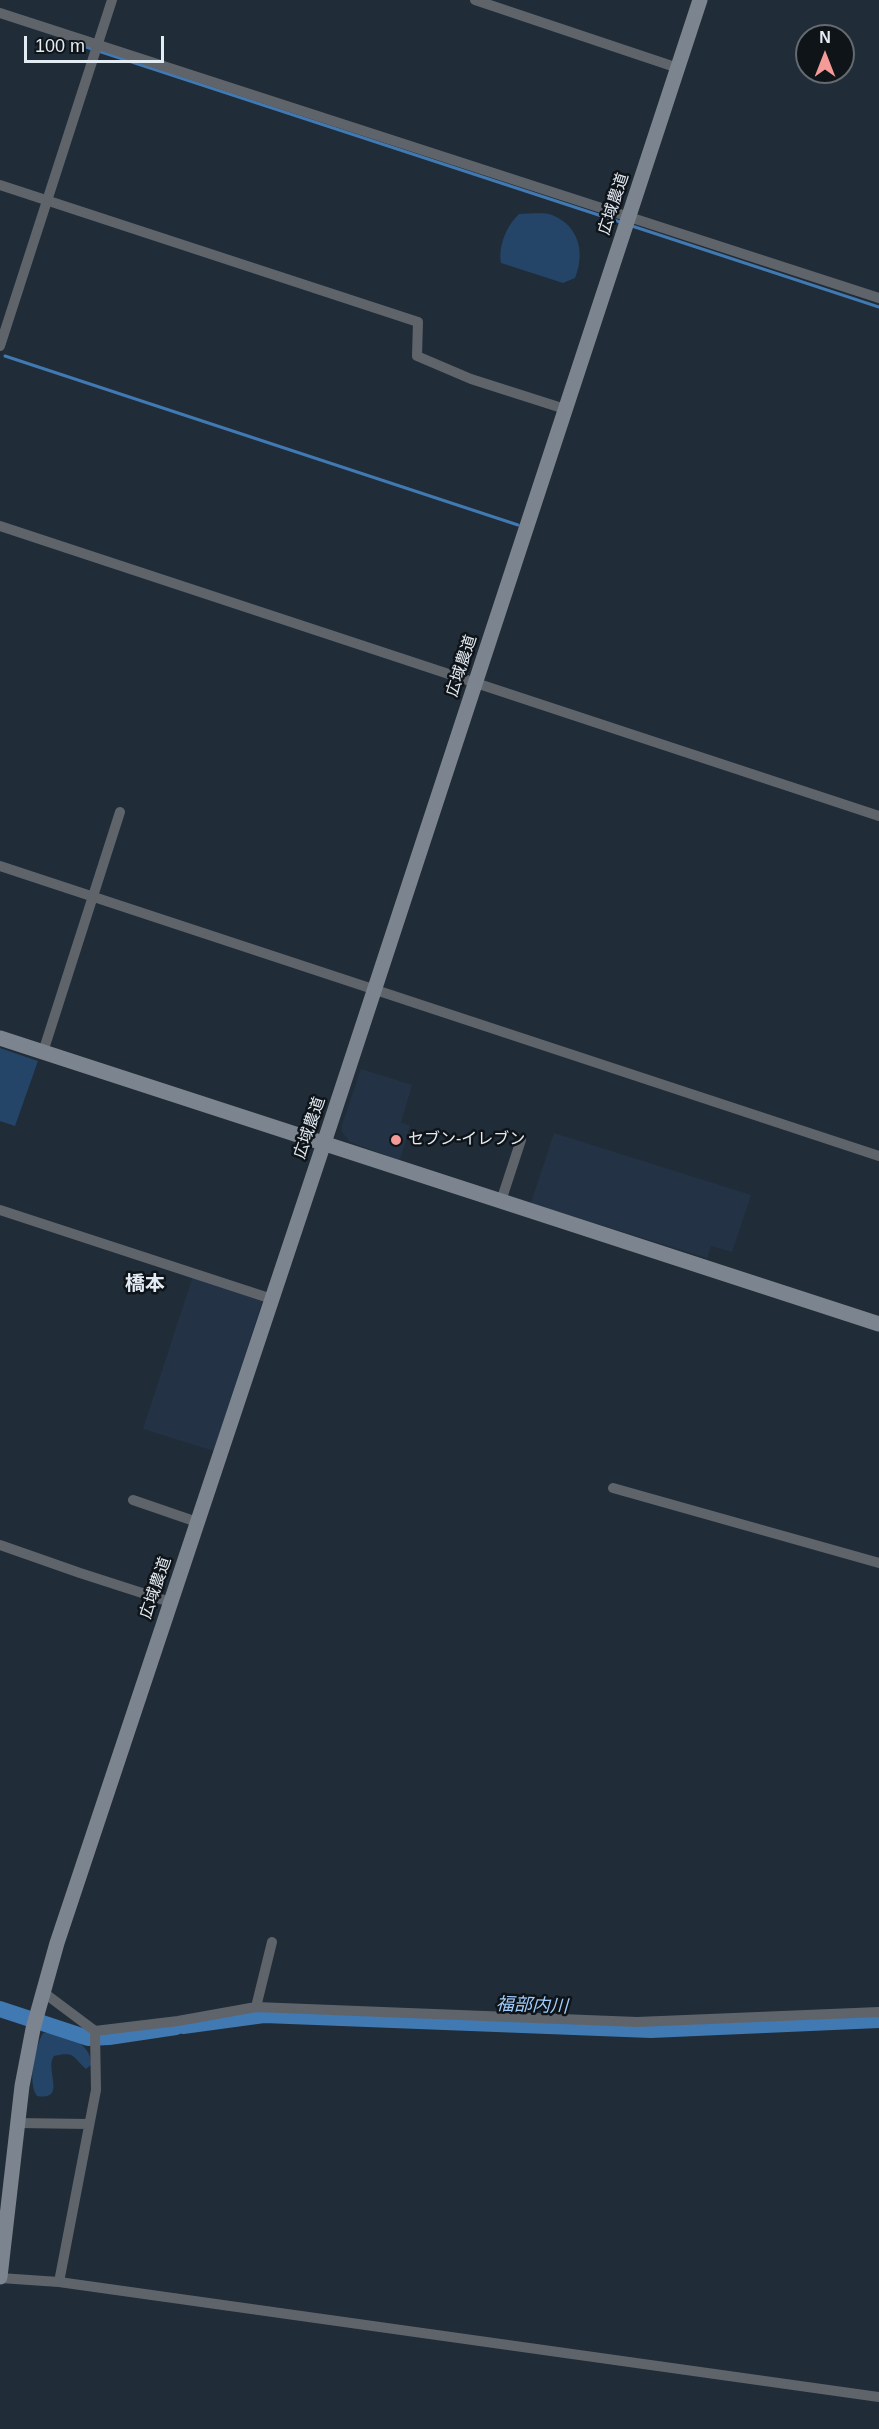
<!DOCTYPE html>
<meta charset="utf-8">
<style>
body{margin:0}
#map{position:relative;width:879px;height:2429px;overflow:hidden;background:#202c38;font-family:Helvetica,sans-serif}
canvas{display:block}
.north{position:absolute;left:795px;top:24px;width:60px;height:60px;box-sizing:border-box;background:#0f1419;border:2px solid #646a70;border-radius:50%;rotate:0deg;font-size:16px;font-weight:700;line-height:24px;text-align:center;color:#e3ebf3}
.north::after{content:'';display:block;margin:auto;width:21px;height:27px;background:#f59b97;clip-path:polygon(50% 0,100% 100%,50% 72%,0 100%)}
.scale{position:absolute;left:24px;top:36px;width:140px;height:27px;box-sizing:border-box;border:3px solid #e3ebf3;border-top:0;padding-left:8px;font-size:18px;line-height:21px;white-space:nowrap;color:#e3ebf3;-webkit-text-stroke:4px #0f1419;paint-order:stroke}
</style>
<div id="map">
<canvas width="879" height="2429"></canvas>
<div class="north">N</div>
<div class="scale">100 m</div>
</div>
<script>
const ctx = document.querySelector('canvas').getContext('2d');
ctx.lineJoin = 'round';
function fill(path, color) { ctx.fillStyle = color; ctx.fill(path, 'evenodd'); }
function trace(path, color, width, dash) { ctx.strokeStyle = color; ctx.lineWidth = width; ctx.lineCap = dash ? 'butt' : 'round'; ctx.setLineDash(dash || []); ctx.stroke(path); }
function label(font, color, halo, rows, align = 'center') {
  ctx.font = font + ' Helvetica,"Noto Sans JP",sans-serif'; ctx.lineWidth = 5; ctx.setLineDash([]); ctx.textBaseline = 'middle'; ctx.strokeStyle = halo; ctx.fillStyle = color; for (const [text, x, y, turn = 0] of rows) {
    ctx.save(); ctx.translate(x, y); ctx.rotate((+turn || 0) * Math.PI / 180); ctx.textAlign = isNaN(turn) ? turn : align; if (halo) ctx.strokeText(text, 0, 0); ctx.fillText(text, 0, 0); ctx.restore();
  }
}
const built = new Path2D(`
 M361 1069 412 1085 401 1122 410 1126 400 1160 350 1142 342 1132V1125Z
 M554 1133 751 1195 732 1252 711 1246 707 1258 531 1203Z
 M193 1276 263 1299 214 1451 143 1429Z`);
const green = new Path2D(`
 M519 214C529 214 544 212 552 215 580 226 585 254 575 278L563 283 501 263C498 246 507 225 519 214Z
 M0 1048 38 1061 15 1126 0 1121Z
 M56 2032C72 2037 92 2046 91 2065L86 2069C72 2057 76 2051 54 2056 44 2069 68 2101 37 2096 27 2083 35 2047 43 2033Z`);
const stream = new Path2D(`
 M77 44 620 222
 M632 226 879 307
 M5 356 518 525`);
const river = new Path2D(`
 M0 2009 88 2038 109 2037 176 2027
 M183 2026 264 2015 651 2030 879 2020`);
const street = new Path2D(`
 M475 0 678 68
 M0 13 879 298
 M0 185 418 322 417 356 471 379 565 409
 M0 346 112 0
 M0 526 879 816
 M0 866 879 1156
 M43 1052 120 812
 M501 1201 521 1140
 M0 1210 272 1299
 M613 1488 879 1563
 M133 1500 197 1522
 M0 1545 80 1573 170 1602
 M43 1992 95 2031 178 2021 256 2007 637 2022 879 2012
 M256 2007 272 1942
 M16 2123 89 2124
 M0 2278 59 2282 879 2397
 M59 2282 96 2090 95 2031`);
const secondary = new Path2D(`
 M0 1038 879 1324
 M0 2277 22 2086 33 2029 57 1943 324 1143 700 0`);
const markers = [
 [396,1140,6,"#f59b97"]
];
const streetNames = [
 ["広域農道",614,204,-72],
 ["広域農道",462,666,-72],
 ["広域農道",310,1128,-71],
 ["広域農道",156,1588,-71]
];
const poiNames = [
 ["セブン-イレブン",408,1140]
];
const waterNames = [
 ["福部内川",532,2006,2]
];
const quarterNames = [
 ["橋本",145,1284]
];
fill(built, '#233345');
fill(green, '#244567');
trace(stream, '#4179b2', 3);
trace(river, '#4179b2', 16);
trace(street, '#5f646b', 10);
trace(secondary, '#7c858f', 15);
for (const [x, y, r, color] of markers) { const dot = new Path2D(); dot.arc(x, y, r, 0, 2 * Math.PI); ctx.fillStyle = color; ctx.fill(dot); trace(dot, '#0f1419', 2); }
label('16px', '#e3ebf3', '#0f1419', streetNames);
label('16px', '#e3ebf3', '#0f1419', poiNames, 'left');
label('italic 18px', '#a0cdfd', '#0f1419', waterNames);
label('bold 20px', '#e3ebf3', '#0f1419', quarterNames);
</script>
